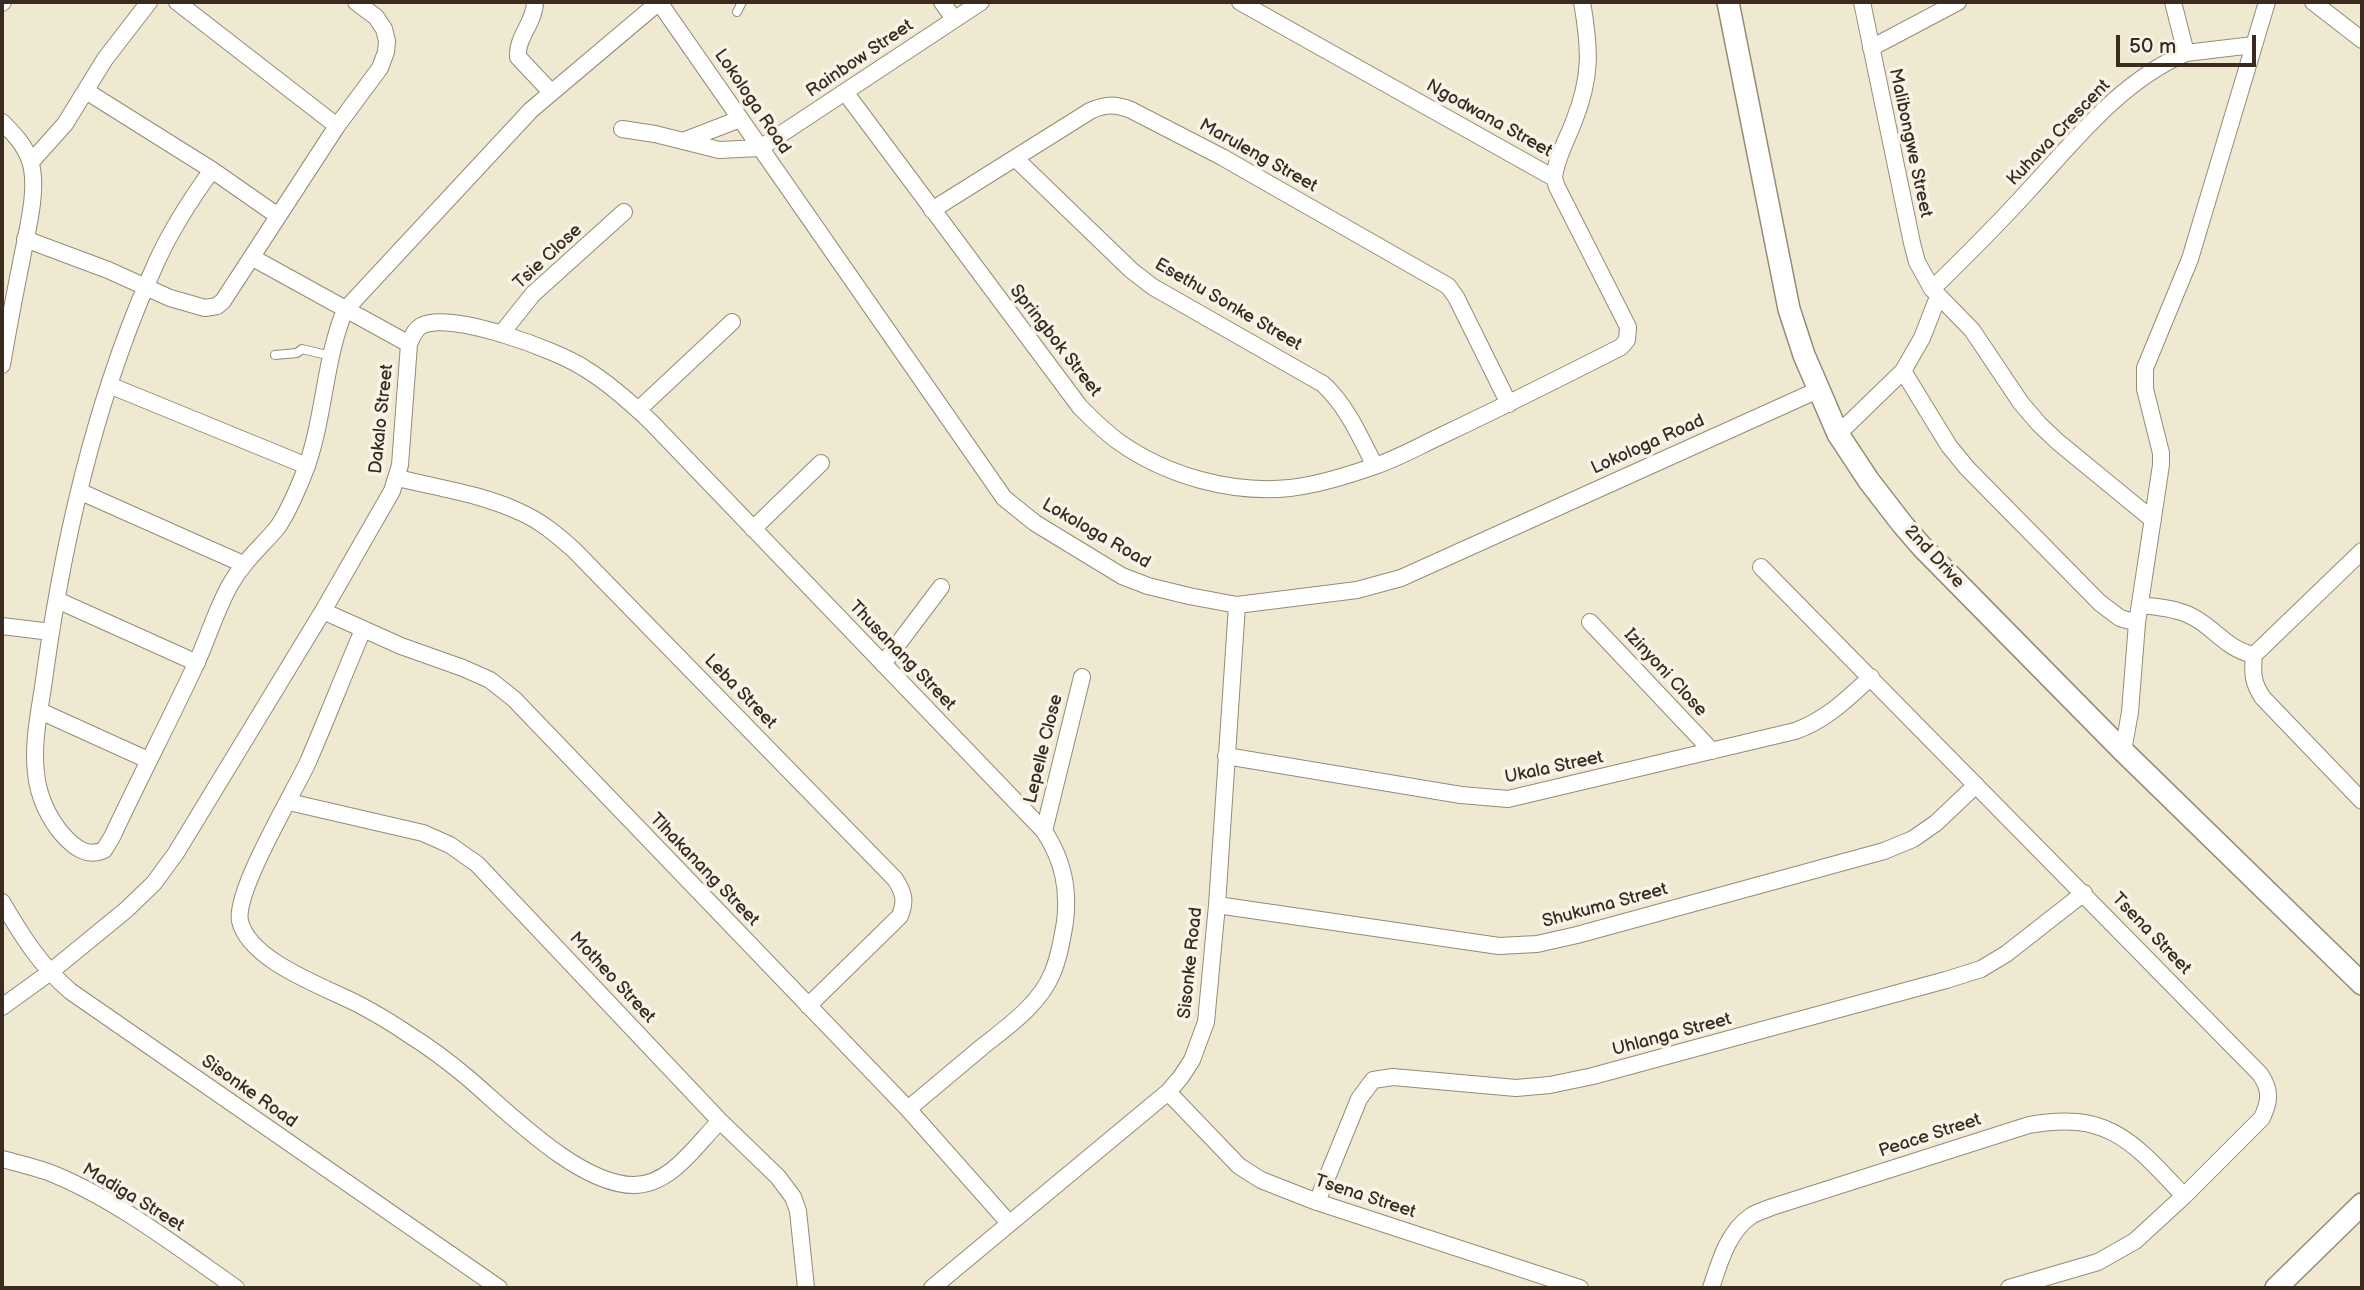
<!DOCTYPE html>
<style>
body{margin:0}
#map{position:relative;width:2364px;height:1290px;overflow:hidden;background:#f0e9d1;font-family:"Balsamiq Sans",sans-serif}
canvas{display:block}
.frame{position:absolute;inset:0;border:4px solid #3b2a1e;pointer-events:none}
.scale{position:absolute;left:2116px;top:35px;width:140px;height:32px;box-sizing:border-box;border:4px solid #3b2a1e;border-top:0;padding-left:9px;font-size:21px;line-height:24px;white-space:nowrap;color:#3b2a1e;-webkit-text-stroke:5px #f7f3e8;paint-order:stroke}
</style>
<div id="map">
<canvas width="2364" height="1290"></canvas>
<div class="frame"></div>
<div class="scale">50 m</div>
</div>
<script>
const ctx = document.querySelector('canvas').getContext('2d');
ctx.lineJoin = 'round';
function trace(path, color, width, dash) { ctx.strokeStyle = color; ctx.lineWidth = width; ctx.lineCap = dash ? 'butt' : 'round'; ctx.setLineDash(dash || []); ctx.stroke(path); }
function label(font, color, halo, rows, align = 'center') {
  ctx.font = font + ' "Balsamiq Sans",sans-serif'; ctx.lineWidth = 7; ctx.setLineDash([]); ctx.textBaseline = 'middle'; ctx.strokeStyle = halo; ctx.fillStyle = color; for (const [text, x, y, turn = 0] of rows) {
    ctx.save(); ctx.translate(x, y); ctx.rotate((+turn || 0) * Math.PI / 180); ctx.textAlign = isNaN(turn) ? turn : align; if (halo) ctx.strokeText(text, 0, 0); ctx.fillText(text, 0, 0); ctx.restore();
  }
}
const service = new Path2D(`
 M737 12 742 2
 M275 355 297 353 302 349 331 356`);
const minor = new Path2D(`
 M177 2 337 126
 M535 2C535 22 516 38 518 57L551 92
 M659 2 1004 498 1035 523 1122 576 1148 586 1189 596 1237 605 1357 590 1401 578 1818 390
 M942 2 954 19
 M1862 2 1912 243 1917 262 1932 289 1972 330 2021 403 2039 424 2058 442 2153 520
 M2313 2 2362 40
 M2 3 3 2
 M1871 48 1958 2
 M2186 53 2253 45
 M86 91 212 170 278 216
 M845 92 1080 407C1092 419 1105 432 1119 442 1167 476 1232 494 1290 488 1318 485 1346 476 1372 467 1397 459 1421 445 1445 434 1504 406 1562 377 1621 347L1627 340 1628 327 1557 187 1554 178 1240 2
 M2 122C13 133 25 145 30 161 39 187 27 231 22 258 15 293 8 329 2 365
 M622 129 655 134 719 150 760 148 981 2
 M683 141 740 119
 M1016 159 1131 270 1153 287 1323 384C1347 406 1360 437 1375 466
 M31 162 65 124 105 59 149 2
 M212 170C191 199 172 228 157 261 99 388 64 535 45 673 41 705 32 740 36 773 38 795 48 818 63 835 74 847 87 858 104 850L112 837C139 779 169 722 196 664 208 638 216 610 230 585 243 562 260 548 277 528 288 513 296 493 303 476 325 422 323 363 345 310L531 110 659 2
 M1554 178C1556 158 1567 140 1574 121 1592 76 1590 48 1582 2
 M932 210 1090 111C1105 104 1115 104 1131 110L1222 157 1448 286 1456 297 1509 404
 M25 239 108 270 170 298 205 308 217 306 223 301 337 126 380 68 386 52 387 41 384 29 376 17 356 2
 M253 258 409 344
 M1932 289C1965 257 1998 224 2029 190 2076 139 2121 81 2186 53L2173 2
 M501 334 533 294 624 212
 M1903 371 1949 446 1967 468 2100 603 2120 618 2137 623
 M109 385 307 466
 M638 410 732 322
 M1838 434 1903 371 1922 338 1938 297
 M398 478C438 488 482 494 520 512 541 521 557 535 574 550L895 879C904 893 906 901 900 916L808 1006
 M81 492 243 564
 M753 529 821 463
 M1761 567 2260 1074C2271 1090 2270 1101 2262 1118L2184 1196 2135 1241 2098 1262 2009 1288
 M57 600 197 663
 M2140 605C2156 607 2174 608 2189 615 2214 626 2225 649 2254 655
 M323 611 401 646 463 668 490 680 514 699 908 1109 1009 1223
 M1590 622 1712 751
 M2 626 51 632
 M363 630C344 674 327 718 308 762 293 794 234 892 240 921 249 961 325 987 358 1004 375 1013 392 1023 408 1034 429 1047 449 1062 468 1078 508 1112 579 1185 634 1185 671 1185 696 1145 720 1121
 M2254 655C2252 673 2253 684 2263 698L2362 801
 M2254 655 2362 551
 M883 664 941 587
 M40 711 148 760
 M2123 751 2130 712 2137 623 2161 465V453L2145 389V368L2190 259 2267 2
 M1226 756 1461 795 1508 799 1795 731C1826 720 1847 699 1871 677
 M289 802 423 833 450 845 477 864 720 1121 778 1177 793 1197 798 1211 806 1288
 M1044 831 1082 677
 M2 902C22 936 40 965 70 991L499 1288
 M1217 905 1499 946 1537 944 1577 935 1884 851 1913 839 1936 823 1976 785
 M2 1007 49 973 126 910 154 883 176 853 323 611 392 491 400 465 409 344C412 338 414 330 421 326 449 310 557 350 584 368 609 383 630 402 651 422L1044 831C1063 860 1069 888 1065 922 1062 940 1059 958 1052 974 1039 1005 1007 1027 982 1047 957 1068 933 1088 908 1109
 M1168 1092 1239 1166 1261 1180 1317 1202 1580 1288
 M2 1159C17 1163 33 1167 48 1172 113 1197 179 1248 236 1288
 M1317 1202 1359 1099 1373 1080 1393 1077 1516 1088 1550 1085 1593 1076 1946 980 1981 969 2006 954 2084 893
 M932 1288 1168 1092 1181 1077 1192 1060 1206 1022 1217 905 1237 605
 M1711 1288C1719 1264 1728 1231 1751 1216 1757 1212 1765 1210 1772 1207L2029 1125C2109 1110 2134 1143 2184 1196`);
const tertiary = new Path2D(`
 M1728 2 1789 309 1804 355 1838 434 1869 481 1903 525 1922 547 2123 751 2362 984
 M2276 1288 2362 1204`);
const streetNames = [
 ["Rainbow Street",860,59,-34],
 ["Lokologa Road",752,102,56],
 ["Ngodwana Street",1489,119,29],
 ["Kuhava Crescent",2059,133,-46],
 ["Malibongwe Street",1910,143,78],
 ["Maruleng Street",1258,156,29],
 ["Tsie Close",548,257,-43],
 ["Esethu Sonke Street",1228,305,30],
 ["Springbok Street",1055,341,52],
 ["Dakalo Street",382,419,-84],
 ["Lokologa Road",1648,445,-24],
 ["Lokologa Road",1096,534,30],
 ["2nd Drive",1934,557,47],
 ["Thusanang Street",902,656,46],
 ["Izinyoni Close",1665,673,47],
 ["Leba Street",740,692,46],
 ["Lepelle Close",1044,749,-76],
 ["Ukala Street",1554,768,-12],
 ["Tlhakanang Street",704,870,46],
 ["Shukuma Street",1605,906,-15],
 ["Tsena Street",2151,934,46],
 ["Sisonke Road",1191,963,-84],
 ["Motheo Street",612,978,47],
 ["Uhlanga Street",1672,1035,-15],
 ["Sisonke Road",249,1092,35],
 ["Peace Street",1930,1136,-18],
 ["Tsena Street",1365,1197,18],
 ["Madiga Street",133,1198,31]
];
trace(service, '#968a78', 10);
trace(minor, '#968a78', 18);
trace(tertiary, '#968a78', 24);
trace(service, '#fff', 8);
trace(minor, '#fff', 16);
trace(tertiary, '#fff', 21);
label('18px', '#3b2a1e', '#f7f3e8', streetNames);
</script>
